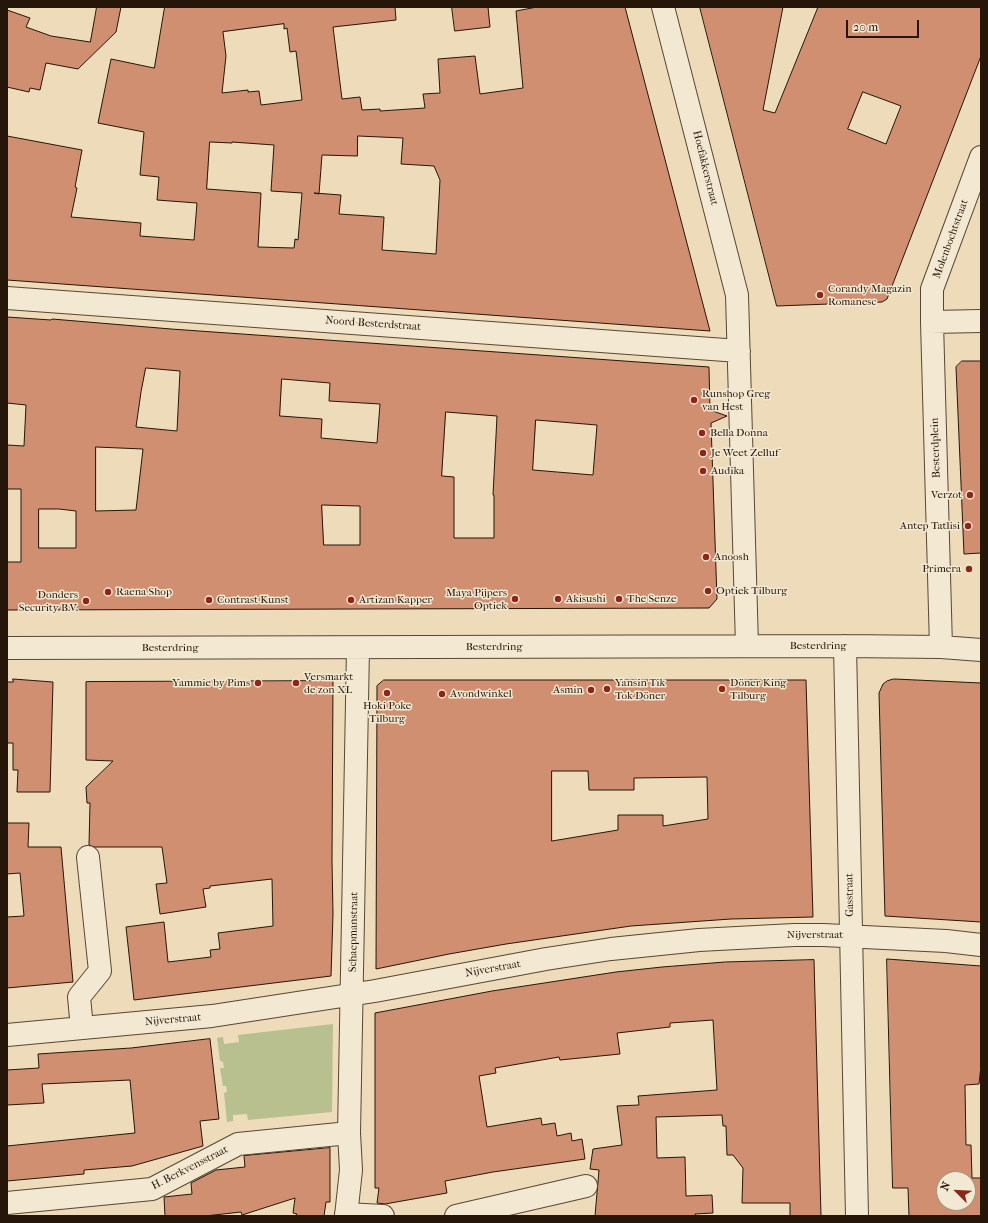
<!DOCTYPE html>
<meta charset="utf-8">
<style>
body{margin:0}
#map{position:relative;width:988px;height:1223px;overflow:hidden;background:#eddbb9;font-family:"IM FELL French Canon",serif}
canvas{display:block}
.frame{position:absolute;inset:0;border:8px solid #26160a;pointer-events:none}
.north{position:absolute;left:936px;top:1171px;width:40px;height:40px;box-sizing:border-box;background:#f3e8d2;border:1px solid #a19482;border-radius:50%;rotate:294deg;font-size:11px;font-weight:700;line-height:16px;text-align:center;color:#26160a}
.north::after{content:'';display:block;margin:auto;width:14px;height:18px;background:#8f2418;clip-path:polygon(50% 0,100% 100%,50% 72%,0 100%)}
.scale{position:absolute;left:846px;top:20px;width:73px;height:18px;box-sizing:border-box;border:2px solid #26160a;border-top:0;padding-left:5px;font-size:12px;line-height:14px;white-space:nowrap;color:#26160a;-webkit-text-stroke:3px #f3e8d2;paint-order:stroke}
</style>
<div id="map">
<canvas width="988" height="1223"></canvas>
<div class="frame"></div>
<div class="north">N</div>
<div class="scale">20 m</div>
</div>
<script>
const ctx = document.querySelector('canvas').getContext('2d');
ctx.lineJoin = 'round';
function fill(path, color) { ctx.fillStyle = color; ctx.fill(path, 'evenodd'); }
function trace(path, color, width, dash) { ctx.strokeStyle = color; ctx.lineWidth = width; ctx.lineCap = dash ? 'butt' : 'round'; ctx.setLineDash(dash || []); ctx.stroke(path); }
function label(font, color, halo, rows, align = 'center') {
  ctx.font = font + ' "IM FELL French Canon",serif'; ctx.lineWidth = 3; ctx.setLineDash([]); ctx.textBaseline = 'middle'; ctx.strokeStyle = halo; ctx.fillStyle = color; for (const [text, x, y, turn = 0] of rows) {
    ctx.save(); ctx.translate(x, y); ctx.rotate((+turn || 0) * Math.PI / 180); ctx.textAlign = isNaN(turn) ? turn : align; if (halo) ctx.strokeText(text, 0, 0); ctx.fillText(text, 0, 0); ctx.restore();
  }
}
const green = new Path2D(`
 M333 1024 332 1112 248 1120 247 1114 233 1115V1121L227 1122 224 1093 227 1092 226 1086H223L220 1068H224L223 1062 220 1061 217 1038 223 1037 224 1044 239 1042 238 1035Z`);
const building = new Path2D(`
 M97 7H121L116 32 78 69 46 63 40 90 30 88 29 92 7 87V10L30 18 26 27 51 36 90 42Z
 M165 7H395L396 20 333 27 342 99 360 97 362 110 380 109V111L425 108 423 94 440 93 438 59 475 56 480 94 523 88 516 11 537 7H625L710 331 7 280V136L82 150 75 187 77 188 71 217 141 223 140 236 194 240 197 203 157 200 159 177 140 175 144 132 98 123 111 59 154 68ZM284 24V29L287 28 290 52 296 51 302 100 261 105 259 91 248 92V90L222 93 226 56 223 32ZM358 136 403 138 401 164 434 166 440 180 436 254 382 250 384 217 339 214 341 195 314 193 319 194 322 155 357 156ZM210 142 232 143V142L274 145 271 191 302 193 298 240 295 239 294 248 258 247 261 193 207 189Z
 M452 7H488L490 27 455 31Z
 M700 7H783L763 110 775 113 818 7H981V56L887 299 882 302 777 306ZM863 92 901 106 886 144 848 129Z
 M7 317 51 320 52 319 171 329 709 367 710 410 727 416 711 423 717 599 709 608 7 610V562H21V489H7V445L24 446 26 405 7 403ZM146 368 180 371 177 431 136 427 141 392ZM282 379 330 383 329 401 380 404 377 443 321 438 322 419 280 416ZM446 412 497 416 493 495H494V538H454V477L442 476ZM536 420 597 425 593 475 533 470ZM96 447 143 449 136 510 96 511ZM322 505 360 506V545H324ZM39 509H59L76 511V548H39Z
 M962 361H981V553L964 554 956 367Z
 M13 679 53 682 50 792H17L18 770H13V743H7V682H13Z
 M894 679 981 683V922L885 916 879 693 883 684 887 681Z
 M384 680H806L813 917 731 919 631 926 506 944 449 954 376 969 377 686ZM552 771H588L589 790H634V778L707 777 708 819 663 826V815H618V830L552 841Z
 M333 681 332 861 333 914 331 976 134 1000 126 927 164 922 168 962 211 957 210 950 220 949 218 933 273 926 272 879 210 886V888L203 889 206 907 160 914 156 884 167 883 162 847H94L89 845 90 803H87L86 787 113 761 86 760V682Z
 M7 823H29L28 847H61L73 982 7 988V917L24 916 20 873 7 874Z
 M887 959 981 966V1066L979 1084 965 1085 966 1145H971L972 1178H981V1216H909L908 1188H893ZM944 1179H968V1203H944Z
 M814 960 821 1216H790V1203H742L743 1168 733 1155H727L726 1126H723L722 1115 656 1117 657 1158 685 1157 686 1196 712 1195 713 1213 695 1214 696 1216H595L599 1170 590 1169 593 1149 622 1145 617 1106 639 1105 638 1096 717 1090 713 1020 670 1023V1027L617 1033 620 1054 560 1060 559 1057 495 1068 496 1073 479 1076 487 1127 541 1118 542 1125 555 1123 557 1136 571 1133 572 1141 582 1139 585 1159 493 1172 445 1181 447 1193 385 1204 377 1203 379 1188H375V1013L492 991 616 972 662 967 725 962Z
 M210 1039 219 1119 200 1121 203 1146 132 1166 84 1170V1174L7 1181V1146L135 1133 130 1080 42 1084 44 1103 7 1105V1070L39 1068 38 1054 131 1048Z
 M330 1148V1202H326L324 1216H296L297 1214 293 1213 295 1198 242 1215 241 1212 205 1216H165L164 1197 192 1194 191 1183 216 1170 245 1167 244 1156Z`);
const minor = new Path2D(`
 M663 7 737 295 747 646
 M7 298 739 351
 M932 322 981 321
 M845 646 857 1216
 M941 647 932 322V289L981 157
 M7 648 845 646 941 647 981 650
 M82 1028 79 997 100 971 88 857
 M7 1035 212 1016 375 991 546 959 611 949 699 940 794 935H823L946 941 981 945
 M7 1203 152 1189 238 1144 349 1133
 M346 1214 383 1216
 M346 1216 351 1170 349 1133 358 648
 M456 1216 586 1186`);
const markers = [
 [820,295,4,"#8f2418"],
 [694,400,4,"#8f2418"],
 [702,433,4,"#8f2418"],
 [703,453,4,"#8f2418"],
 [703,471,4,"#8f2418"],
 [970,495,4,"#8f2418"],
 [968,526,4,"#8f2418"],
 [706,557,4,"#8f2418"],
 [969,569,4,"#8f2418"],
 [708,591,4,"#8f2418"],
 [108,592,4,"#8f2418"],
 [515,599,4,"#8f2418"],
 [558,599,4,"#8f2418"],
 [619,599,4,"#8f2418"],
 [209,600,4,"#8f2418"],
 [351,600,4,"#8f2418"],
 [86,601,4,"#8f2418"],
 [258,683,4,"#8f2418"],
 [296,683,4,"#8f2418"],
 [607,689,4,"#8f2418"],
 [722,689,4,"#8f2418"],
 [591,690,4,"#8f2418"],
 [387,693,4,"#8f2418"],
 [442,694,4,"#8f2418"]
];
const streetNames = [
 ["Hoefakkerstraat",705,168,76],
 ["Molenbochtstraat",951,239,-70],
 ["Noord-Besterdstraat",373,324,4],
 ["Besterdplein",936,448,-92],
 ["Besterdring",818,646],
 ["Besterdring",494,647],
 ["Besterdring",170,648],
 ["Gasstraat",850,895,-91],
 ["Schaepmanstraat",354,932,-89],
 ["Nijverstraat",815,935],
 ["Nijverstraat",493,969,-10],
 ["Nijverstraat",173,1020,-5],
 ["H. Berkvensstraat",190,1168,-27]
];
const poiNames = [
 ["Corandy Magazin",828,289],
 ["Romanesc",828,302],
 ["Runshop Greg",702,394],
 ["van Hest",702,407],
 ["Bella Donna",710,433],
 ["Je Weet Zelluf",711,453],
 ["Audika",711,471],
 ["Verzot",962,495,"right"],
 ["Antep Tatlisi",960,526,"right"],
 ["Anoosh",714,557],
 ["Primera",961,569,"right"],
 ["Optiek Tilburg",716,591],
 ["Raena Shop",116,592],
 ["Maya Pijpers",507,593,"right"],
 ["Optiek",507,606,"right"],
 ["Donders",78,595,"right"],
 ["Security B.V.",78,608,"right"],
 ["Akisushi",566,599],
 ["The Senze",627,599],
 ["Contrast Kunst",217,600],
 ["Artizan Kapper",359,600],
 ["Versmarkt",304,677],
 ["de zon XL",304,690],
 ["Yammie by Pims",250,683,"right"],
 ["Yansin Tik",615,683],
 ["Tok Döner",615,696],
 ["Döner King",730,683],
 ["Tilburg",730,696],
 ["Asmin",583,690,"right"],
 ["Avondwinkel",450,694],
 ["Hoki Poke",387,706,"center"],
 ["Tilburg",387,719,"center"]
];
fill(green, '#b9c08f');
fill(building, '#d08f71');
trace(building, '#26160a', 1);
trace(minor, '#584736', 24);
trace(minor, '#f3e8d2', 22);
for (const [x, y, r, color] of markers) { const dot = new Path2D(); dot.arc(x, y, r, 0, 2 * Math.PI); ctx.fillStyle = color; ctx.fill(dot); trace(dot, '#f3e8d2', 1.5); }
label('11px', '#26160a', '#f3e8d2', streetNames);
label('11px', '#26160a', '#f3e8d2', poiNames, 'left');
</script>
